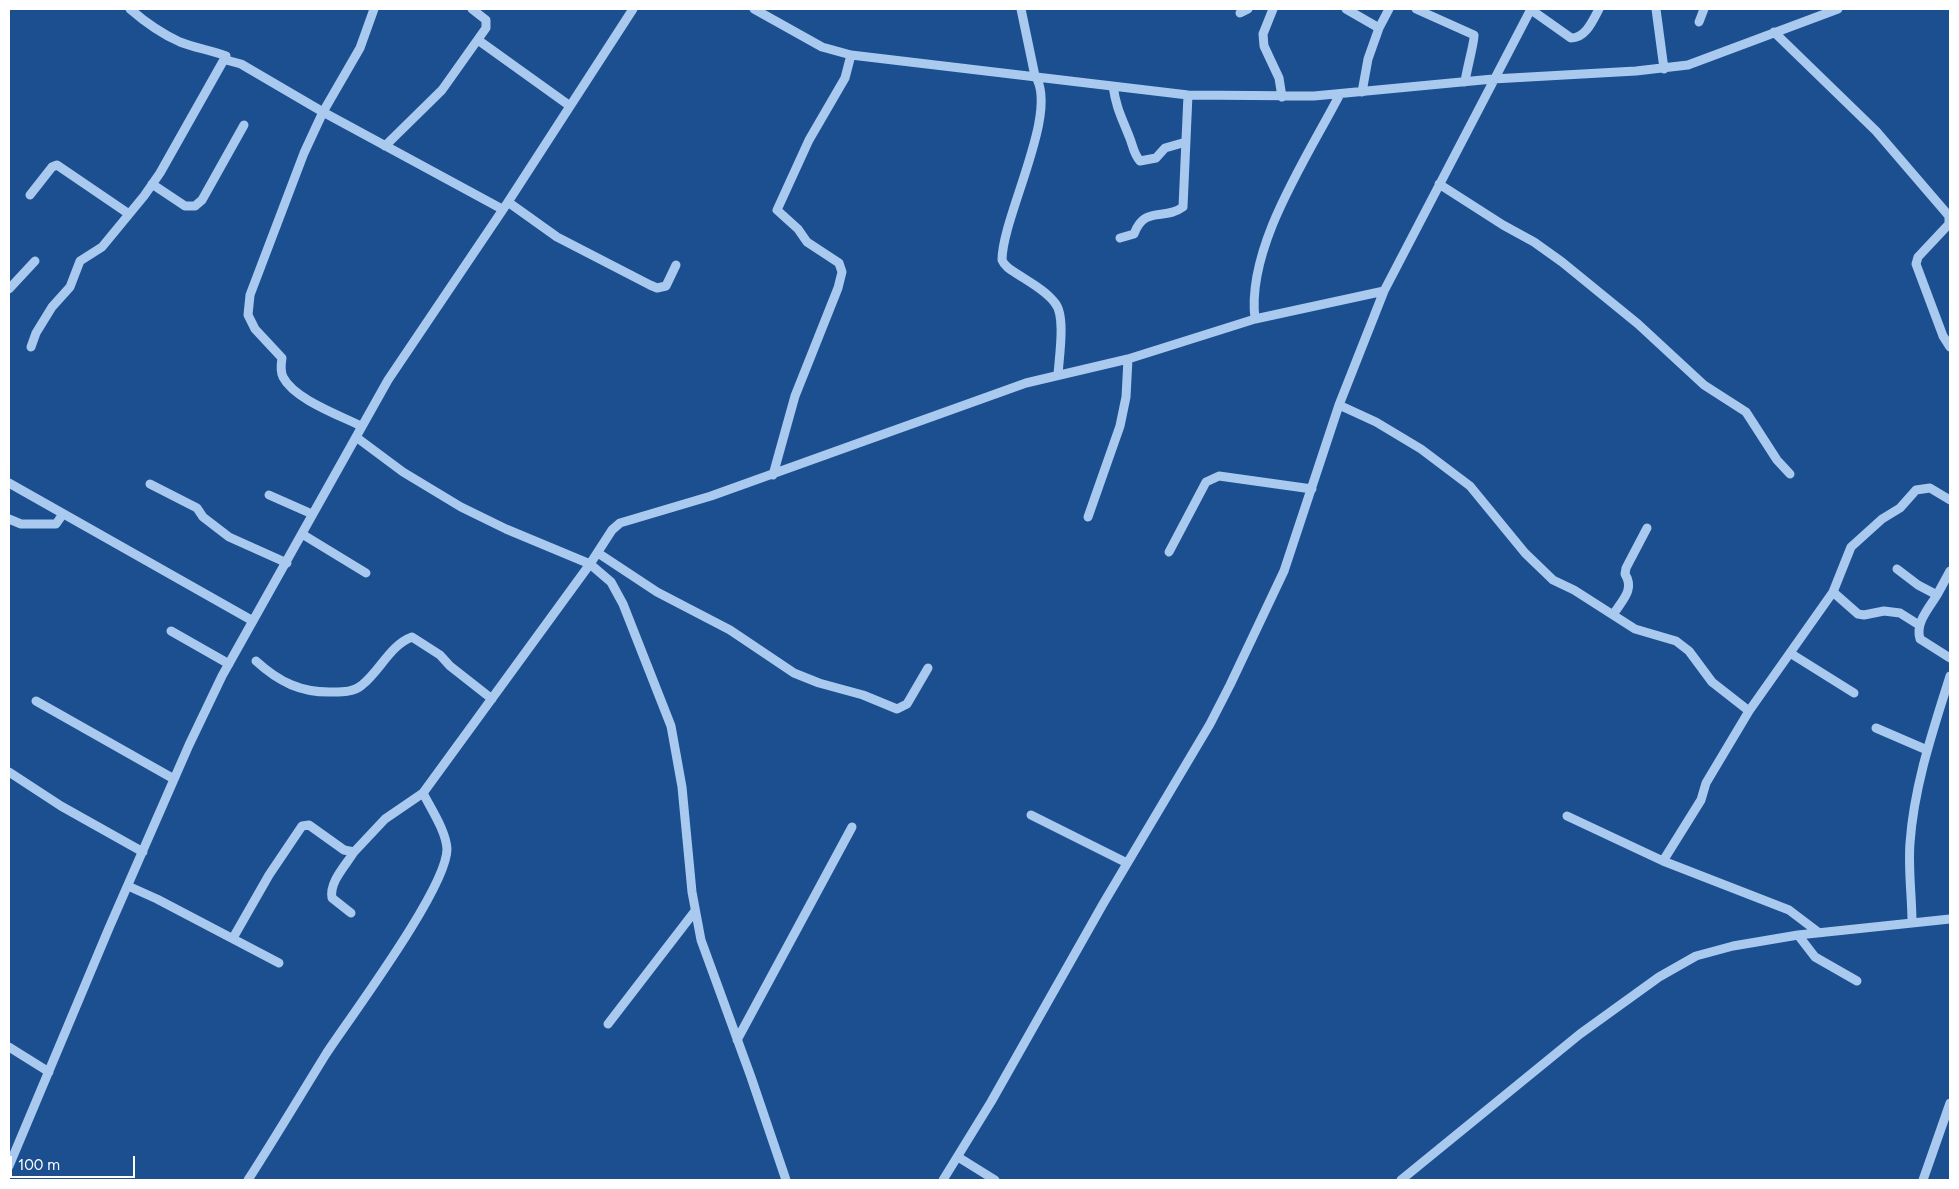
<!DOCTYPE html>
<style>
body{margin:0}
#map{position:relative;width:1959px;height:1189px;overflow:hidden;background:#1b4f8f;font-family:Figtree,sans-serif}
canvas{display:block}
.frame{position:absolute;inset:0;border:10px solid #fff;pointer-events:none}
.scale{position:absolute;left:10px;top:1156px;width:125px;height:22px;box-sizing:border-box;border:2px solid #fff;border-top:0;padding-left:6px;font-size:15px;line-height:18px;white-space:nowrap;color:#fff;-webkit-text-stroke:4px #1b4f8f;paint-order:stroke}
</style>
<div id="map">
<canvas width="1959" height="1189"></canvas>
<div class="frame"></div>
<div class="scale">100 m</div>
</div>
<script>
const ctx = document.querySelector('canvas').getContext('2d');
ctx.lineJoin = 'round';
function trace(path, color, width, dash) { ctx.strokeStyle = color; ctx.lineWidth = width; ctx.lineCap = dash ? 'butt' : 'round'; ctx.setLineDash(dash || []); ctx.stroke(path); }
const minor = new Path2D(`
 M130 9C145 22 162 34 180 42 195 48 211 50 226 56V60L241 64 323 112 502 209
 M754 9 822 47 851 55 1188 95 1314 96 1493 79 1636 71 1688 65 1838 9
 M1021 9 1035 76C1060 111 1002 217 1002 260 1005 268 1015 272 1022 277 1033 284 1047 292 1055 303 1066 316 1059 357 1058 375
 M1273 9 1263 34 1264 46 1279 78 1282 97
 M1346 9 1379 28 1368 59 1362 92
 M1416 9 1474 35C1475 40 1466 72 1465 82
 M1530 9 1571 38C1586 38 1593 20 1599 9
 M1656 9 1664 69
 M1240 13 1248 9
 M1699 22 1704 9
 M1379 28 1389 9
 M1774 32 1876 131 1949 216V224L1918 257 1916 264 1943 336 1950 347
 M478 40 570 106
 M1113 86C1116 107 1121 116 1129 136 1133 145 1133 153 1140 161L1156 158 1165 148 1186 142
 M385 146 442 90 486 28V20L472 9
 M152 184 185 206H195L202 200 244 125
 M1439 184 1503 225 1534 242 1562 262 1638 324 1704 385 1746 412 1777 460 1790 474
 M30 195 52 167 57 165 129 214
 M508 202 557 237 650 285 657 288 666 286 676 265
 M1120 238 1134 234C1145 205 1164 221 1183 207L1188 95
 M9 289 35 261
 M1255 319C1246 247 1308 156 1340 94
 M31 347 36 333 52 307 70 287 80 261 102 247 144 196 160 173 226 56
 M1339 405 1376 422 1421 449 1470 486 1525 553 1553 580 1574 590 1635 629 1676 641 1689 651 1712 682 1749 711 1706 783 1701 800 1663 861 1789 910 1818 932
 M361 426C339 415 294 399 283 377 280 371 281 364 282 358L255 329 248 315 250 295 304 153 323 112 360 48 374 9
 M356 437 403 472 461 507 506 529 590 564 611 582 623 604 671 726 682 787 692 892 701 940 751 1077 786 1180
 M773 475 795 396 838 288 842 272 839 263 807 242 798 229 777 210 809 140 845 78 851 55
 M9 483 253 621
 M150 484 197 508 203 517 229 537 287 563
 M269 495 312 514
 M1088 517 1120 426 1126 397 1128 359
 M9 519 21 524H56L63 514
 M302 534 366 573
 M1169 552 1206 482 1219 476 1312 489
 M598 553 657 592 730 630 794 673 819 683 863 695 897 709 907 704 928 668
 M1897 569 1918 585 1937 595C1929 608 1915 623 1920 639L1950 658
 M1833 592 1858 614 1864 615 1884 611 1900 613 1919 625
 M1937 595 1950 571
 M1613 615C1622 600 1635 590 1625 574L1626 568 1647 528
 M171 631 229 664
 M1790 653 1854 693
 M256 661C279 682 301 693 333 692 343 692 354 692 362 685 380 671 390 645 412 637L440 655 450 666 492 699
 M36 701 174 779
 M1749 711 1833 592 1851 547 1882 519 1900 508 1916 490 1930 488 1950 500
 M1876 728 1927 750
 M9 772 61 806 143 852
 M1031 815 1127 863
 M1567 816 1663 861
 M128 886 157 899 279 963
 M351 913 332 898C329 882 346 865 354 852
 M1912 923C1912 897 1908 869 1910 843 1914 786 1933 730 1950 676
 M1798 935 1815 957 1857 981
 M233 938 269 875 302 826 309 825 344 850 354 852 385 819 423 793 590 564 612 530 620 523 711 496 1026 383 1128 359 1255 319 1384 291
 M608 1024 695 911
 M737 1040 852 827
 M9 1047 49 1072
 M958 1157 995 1180
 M9 1166 109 928 189 745 222 676 388 380 508 202 633 9
 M248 1180C275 1138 300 1096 326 1054 351 1016 447 888 447 849 446 831 431 809 423 793
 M943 1180 991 1102 1103 904 1210 724 1230 685 1284 571 1339 405 1384 291 1531 9
 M1401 1180 1580 1034 1659 977 1696 956 1733 946 1798 935 1950 919
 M1923 1180 1950 1103`);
trace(minor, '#a9c9ee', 9);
</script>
